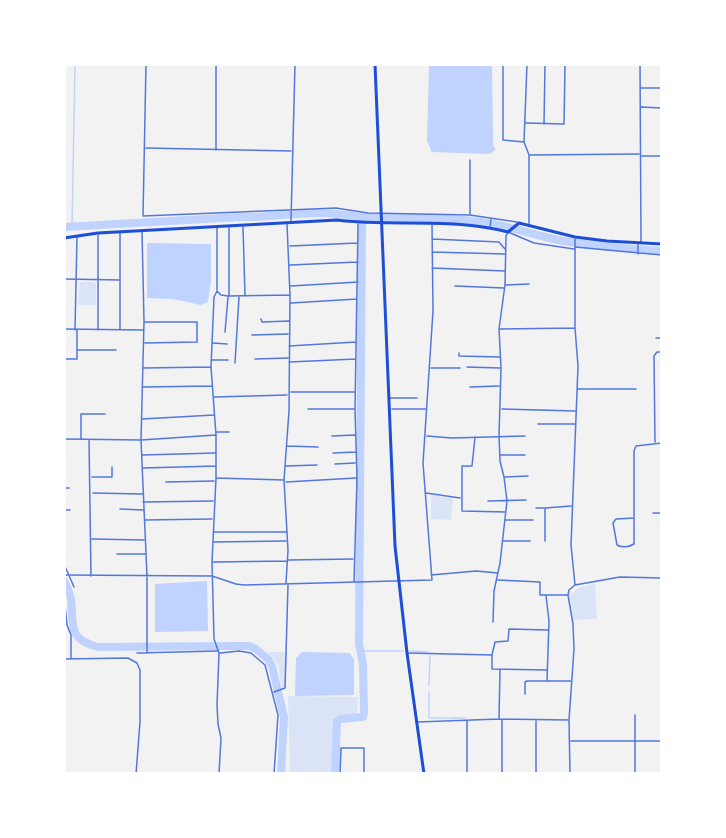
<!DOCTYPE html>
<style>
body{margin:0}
#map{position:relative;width:726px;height:838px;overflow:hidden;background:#f2f2f2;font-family:Georgia,serif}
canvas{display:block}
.frame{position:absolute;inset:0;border:66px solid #fff;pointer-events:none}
</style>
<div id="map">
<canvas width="726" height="838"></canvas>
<div class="frame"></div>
</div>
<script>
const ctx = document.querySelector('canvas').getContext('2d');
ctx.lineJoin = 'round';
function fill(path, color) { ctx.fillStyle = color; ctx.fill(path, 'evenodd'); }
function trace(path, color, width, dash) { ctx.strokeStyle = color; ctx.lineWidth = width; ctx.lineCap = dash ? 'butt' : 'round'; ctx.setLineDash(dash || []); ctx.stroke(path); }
const green = new Path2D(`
 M80 282H95L96 284V305H78Z
 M431 495 453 499 451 520 431 519Z
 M595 584 597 619 573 620 570 596 578 588Z
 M268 652H287L285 687 282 688 278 665Z
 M288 696 358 697 357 715 334 717 331 773H290Z`);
const water = new Path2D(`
 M429 65H492L493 146 496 149 490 154 432 152 427 141Z
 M147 243 211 244V281L208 302 201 305 173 299 147 298Z
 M207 581 208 631 155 632V584Z
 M302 652 350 653 354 660V695L295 696 296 658Z`);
const stream = new Path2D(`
 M72 227 75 64
 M360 651H403
 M410 651 428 652
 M429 685 430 656
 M429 692V718H465`);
const river = new Path2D(`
 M64 227 241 217C267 218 292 213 318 213 335 213 351 216 368 217 403 218 438 217 473 221 501 223 526 233 553 239 589 246 625 249 662 251
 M64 581C67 587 70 593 71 599 74 625 67 639 98 647L238 646H249L256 649 268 659 272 666 284 717 281 774
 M335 774 337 721 340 719 363 717 364 713 363 664 359 644 362 217`);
const minor = new Path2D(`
 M146 64 143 216 336 208 368 213 470 215 517 222
 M503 64V140L524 142
 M527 64 524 142 529 155V225
 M640 64 641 242
 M641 88H662
 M641 107 662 108
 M526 123 564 124 565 64
 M544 124 545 64
 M146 148 291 151
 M216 150V64
 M530 155 639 154
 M642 156H662
 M470 160V214
 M291 221 295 64
 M243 227 245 296
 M217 228V290
 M229 228V295
 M490 228 491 218
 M142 231 144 322 141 440 147 576V653
 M432 239 499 242 505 249
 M290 246 357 243
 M575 247 662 255
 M432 252 505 254
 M638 254V244
 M290 265 358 262
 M432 268 505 271
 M64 279 120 280
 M506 285 529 284
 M291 286 358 282
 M455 286 504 288
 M291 303 357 299
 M261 319 262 322 289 321
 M64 329 143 330
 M500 329 575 328
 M75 330 77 237
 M98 330V235
 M120 330V232
 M225 332 228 297
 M252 335 288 334
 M656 338H662
 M145 343 197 342V322H145
 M213 343 227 344
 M289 346 356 342
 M78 350H116
 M459 353V356L500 357
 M64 359H77V330
 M255 359 288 358
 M212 360H228
 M289 362 356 359
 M235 363 239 297
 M467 367 500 368
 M143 368 211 367
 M431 368H460
 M143 387 212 386
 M470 387 499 386
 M577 389H636
 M291 392H355
 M214 397 287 395
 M390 398H417
 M308 409H355
 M392 409H426
 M502 409 575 411
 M142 419 214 415
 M538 424H575
 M217 432H229
 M332 436 355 435
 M427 436 452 438 525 436
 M475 437 472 466H462V511L506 512
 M64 439 141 440 216 435
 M81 439V414H105
 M89 440 91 576
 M655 442 654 356 657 352H662
 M287 446 318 447
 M333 453 356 452
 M142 455 215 453
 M500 455H525
 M335 464 355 463
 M286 466 317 465
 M143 468 216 466
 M92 477H112V467
 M505 477 528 476
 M216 478 284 480
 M166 482 214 481
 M286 482 356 478
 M64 488H69
 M93 493 142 494
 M426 493 460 498
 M488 501 526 500
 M143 502 213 501
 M536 508H544
 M120 509 143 510
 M64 510H70
 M653 513H662
 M634 518 616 519 613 523 617 545C622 548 629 547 634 544V451L636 446 662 443
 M145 520 212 519
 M506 520H533
 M213 532H286
 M92 539 144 540
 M503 541H530
 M545 541V508L571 506
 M213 542 286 541
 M117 554H145
 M288 560 353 559
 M213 562 287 561
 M64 564 74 587
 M64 575 212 576 236 584 244 585 432 580 423 463 433 311 432 225
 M431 575 476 571 498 573
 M498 580 540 582V595H567
 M354 582 357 478 355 409 358 224
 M286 583 288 550 284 480 289 411 290 295 287 224
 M575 585 571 545 578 366 575 328V239
 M64 594 67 625 71 635V658
 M546 596 549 621 547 681H571
 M493 622 494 591 500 563 507 501 504 477 500 461 499 436 501 368 499 329 505 285 506 236 508 232 534 243 574 249
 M137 653 217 651
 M220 653 239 651 251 653 265 665 278 715 274 774
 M408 653 492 655
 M64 659 128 658 137 663 140 670V722L136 774
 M547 670 492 669V655L495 642 508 641 509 629 548 630
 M274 692 285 688 288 585
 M525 694V682L527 681H546
 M499 719 500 669
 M502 720V774
 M536 721V774
 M418 722 499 719 569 720
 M571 741H662
 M219 774 221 738 218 724 217 705 219 653 214 639 212 562 216 478V435L211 367 214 297 217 291 221 295 228 296 290 295
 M340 774 341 748H364V774
 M467 774V721
 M570 774 569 720 574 649 573 624 568 595 569 590 575 585 620 577 662 578
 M635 774V715`);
const primary = new Path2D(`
 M64 238 98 233 337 220C393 227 453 217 508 232L519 223 575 237 607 241 662 244`);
const trunk = new Path2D(`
 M375 64 395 546 407 653 424 774`);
fill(green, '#dbe4f7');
fill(water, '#bfd3fe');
trace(stream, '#bfd3fe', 1.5);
trace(river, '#bfd3fe', 8);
trace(minor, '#5277de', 1.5);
trace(primary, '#1d4ed8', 3);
trace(trunk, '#1d4ed8', 3);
</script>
